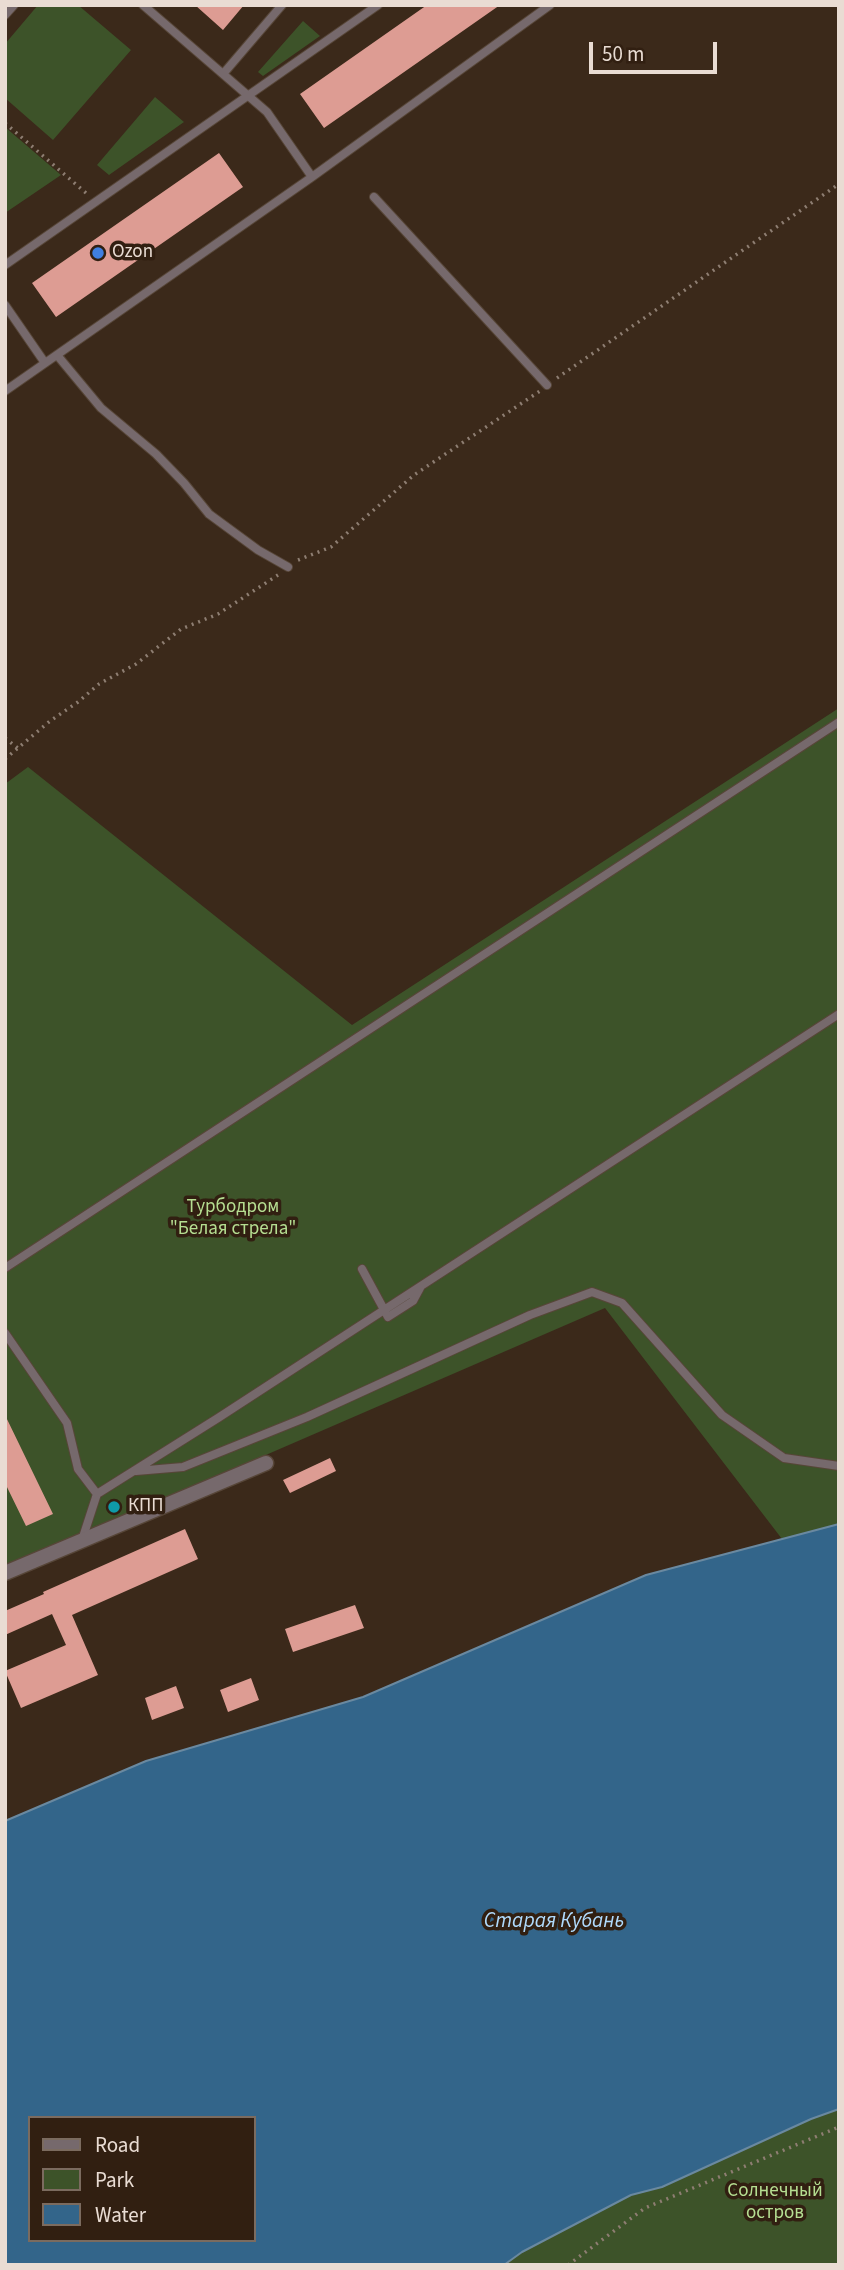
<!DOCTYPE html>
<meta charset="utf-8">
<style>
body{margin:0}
#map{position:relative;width:844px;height:2270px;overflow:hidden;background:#3b291a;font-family:"Source Sans 3",sans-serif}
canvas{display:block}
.frame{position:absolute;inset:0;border:7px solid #e9dcd3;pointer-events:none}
.legend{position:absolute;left:28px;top:2116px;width:228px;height:126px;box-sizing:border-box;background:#311f11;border:2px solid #7b6b5f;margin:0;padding:9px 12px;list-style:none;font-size:21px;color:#e9dcd3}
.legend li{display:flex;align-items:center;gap:14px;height:35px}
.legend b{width:35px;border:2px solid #7b6b5f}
.scale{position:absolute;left:589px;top:42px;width:128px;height:32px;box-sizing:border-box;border:4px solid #e9dcd3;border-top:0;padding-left:9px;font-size:21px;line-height:24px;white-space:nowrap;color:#e9dcd3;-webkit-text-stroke:5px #311f11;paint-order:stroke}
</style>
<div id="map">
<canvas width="844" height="2270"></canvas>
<div class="frame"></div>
<ul class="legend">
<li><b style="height:9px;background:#76696c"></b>Road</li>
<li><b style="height:19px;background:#3d5329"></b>Park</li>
<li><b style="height:19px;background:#33658a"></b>Water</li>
</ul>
<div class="scale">50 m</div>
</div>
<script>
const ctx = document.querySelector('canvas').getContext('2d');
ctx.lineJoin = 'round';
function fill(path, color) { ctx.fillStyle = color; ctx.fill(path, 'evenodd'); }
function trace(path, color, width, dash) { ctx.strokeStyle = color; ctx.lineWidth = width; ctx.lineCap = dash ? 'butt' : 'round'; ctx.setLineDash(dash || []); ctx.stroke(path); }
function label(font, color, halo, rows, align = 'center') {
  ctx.font = font + ' "Source Sans 3",sans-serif'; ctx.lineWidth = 7; ctx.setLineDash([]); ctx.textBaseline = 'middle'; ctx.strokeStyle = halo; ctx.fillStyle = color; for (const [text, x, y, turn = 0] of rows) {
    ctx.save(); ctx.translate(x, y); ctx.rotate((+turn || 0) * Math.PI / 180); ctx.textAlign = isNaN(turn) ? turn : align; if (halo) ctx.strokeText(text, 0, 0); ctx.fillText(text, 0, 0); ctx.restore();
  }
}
const green = new Path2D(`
 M38 5H78L131 50 53 140 5 98V44Z
 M303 21 320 36 263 76 258 72Z
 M155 97 184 122 109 175 97 165Z
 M5 127 61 175 5 213Z
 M839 708V1524L782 1539 605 1308 5 1568V784L28 767 352 1025Z
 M839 2109V2265H504L522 2252 631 2195 662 2187 811 2119Z`);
const water = new Path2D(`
 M839 1524V2109L811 2119 662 2187 631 2195 522 2252 504 2265H5V1821L146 1761 363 1697 646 1575ZM30 2118H254V2240H30Z`);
const building = new Path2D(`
 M195 5H244L223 30Z
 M427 5H500L324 128 300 94Z
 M219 153 243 187 56 317 32 283Z
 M5 1415 53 1514 26 1526 5 1483Z
 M330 1458 336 1471 290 1493 283 1480Z
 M185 1529 198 1559 72 1615 98 1675 21 1708 5 1671 66 1645 52 1614 5 1635V1611L44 1594 43 1592Z
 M355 1605 364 1628 293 1652 285 1629Z
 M251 1678 259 1700 228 1712 220 1690Z
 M176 1686 184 1708 152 1720 145 1698Z`);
const path = new Path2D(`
 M5 123 86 193
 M557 378 839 184
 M298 560 331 547 414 475 540 391
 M5 738 19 749
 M5 759 50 721 78 702 99 684 136 664 181 629 218 614 278 575
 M568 2265 645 2208 839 2127`);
const service = new Path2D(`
 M143 5 267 112 312 177
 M5 15 14 5
 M223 74 282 5
 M374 197 547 385
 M5 265 378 5
 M5 305 45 363
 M57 355 101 408 156 454 184 483 209 514 258 550 288 567
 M5 391 312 177 550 5
 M5 1268 839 722
 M362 1269 388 1317 413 1301 420 1288
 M5 1333 67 1423 78 1469 97 1494
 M136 1471 183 1467 307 1417 530 1315 592 1292 622 1303 722 1415 784 1458 839 1466
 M82 1540 97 1494 218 1418 839 1014`);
const minor = new Path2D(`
 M5 1573 266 1463`);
const markers = [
 [98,253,7,"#3f7fe0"],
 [114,1507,7,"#0f9aa8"]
];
const poiNames = [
 ["Ozon",112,253],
 ["КПП",128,1507]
];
const parkNames = [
 ["Турбодром",233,1208],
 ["\"Белая стрела\"",233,1230],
 ["Солнечный",775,2192],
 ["остров",775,2214]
];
const waterNames = [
 ["Старая Кубань",554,1922]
];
fill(green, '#3d5329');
fill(water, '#33658a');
trace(water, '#6a89a0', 2);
fill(building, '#dd9c93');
trace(service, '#574638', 10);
trace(minor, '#574638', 17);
trace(path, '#8e7e72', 3.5, [2, 5]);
trace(service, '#76696c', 8);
trace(minor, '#76696c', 14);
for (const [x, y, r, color] of markers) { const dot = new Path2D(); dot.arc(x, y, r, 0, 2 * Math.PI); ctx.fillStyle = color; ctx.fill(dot); trace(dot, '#311f11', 2.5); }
label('19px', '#e9dcd3', '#311f11', poiNames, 'left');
label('19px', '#b5de91', '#311f11', parkNames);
label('italic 21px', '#b0dbfd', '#311f11', waterNames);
</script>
